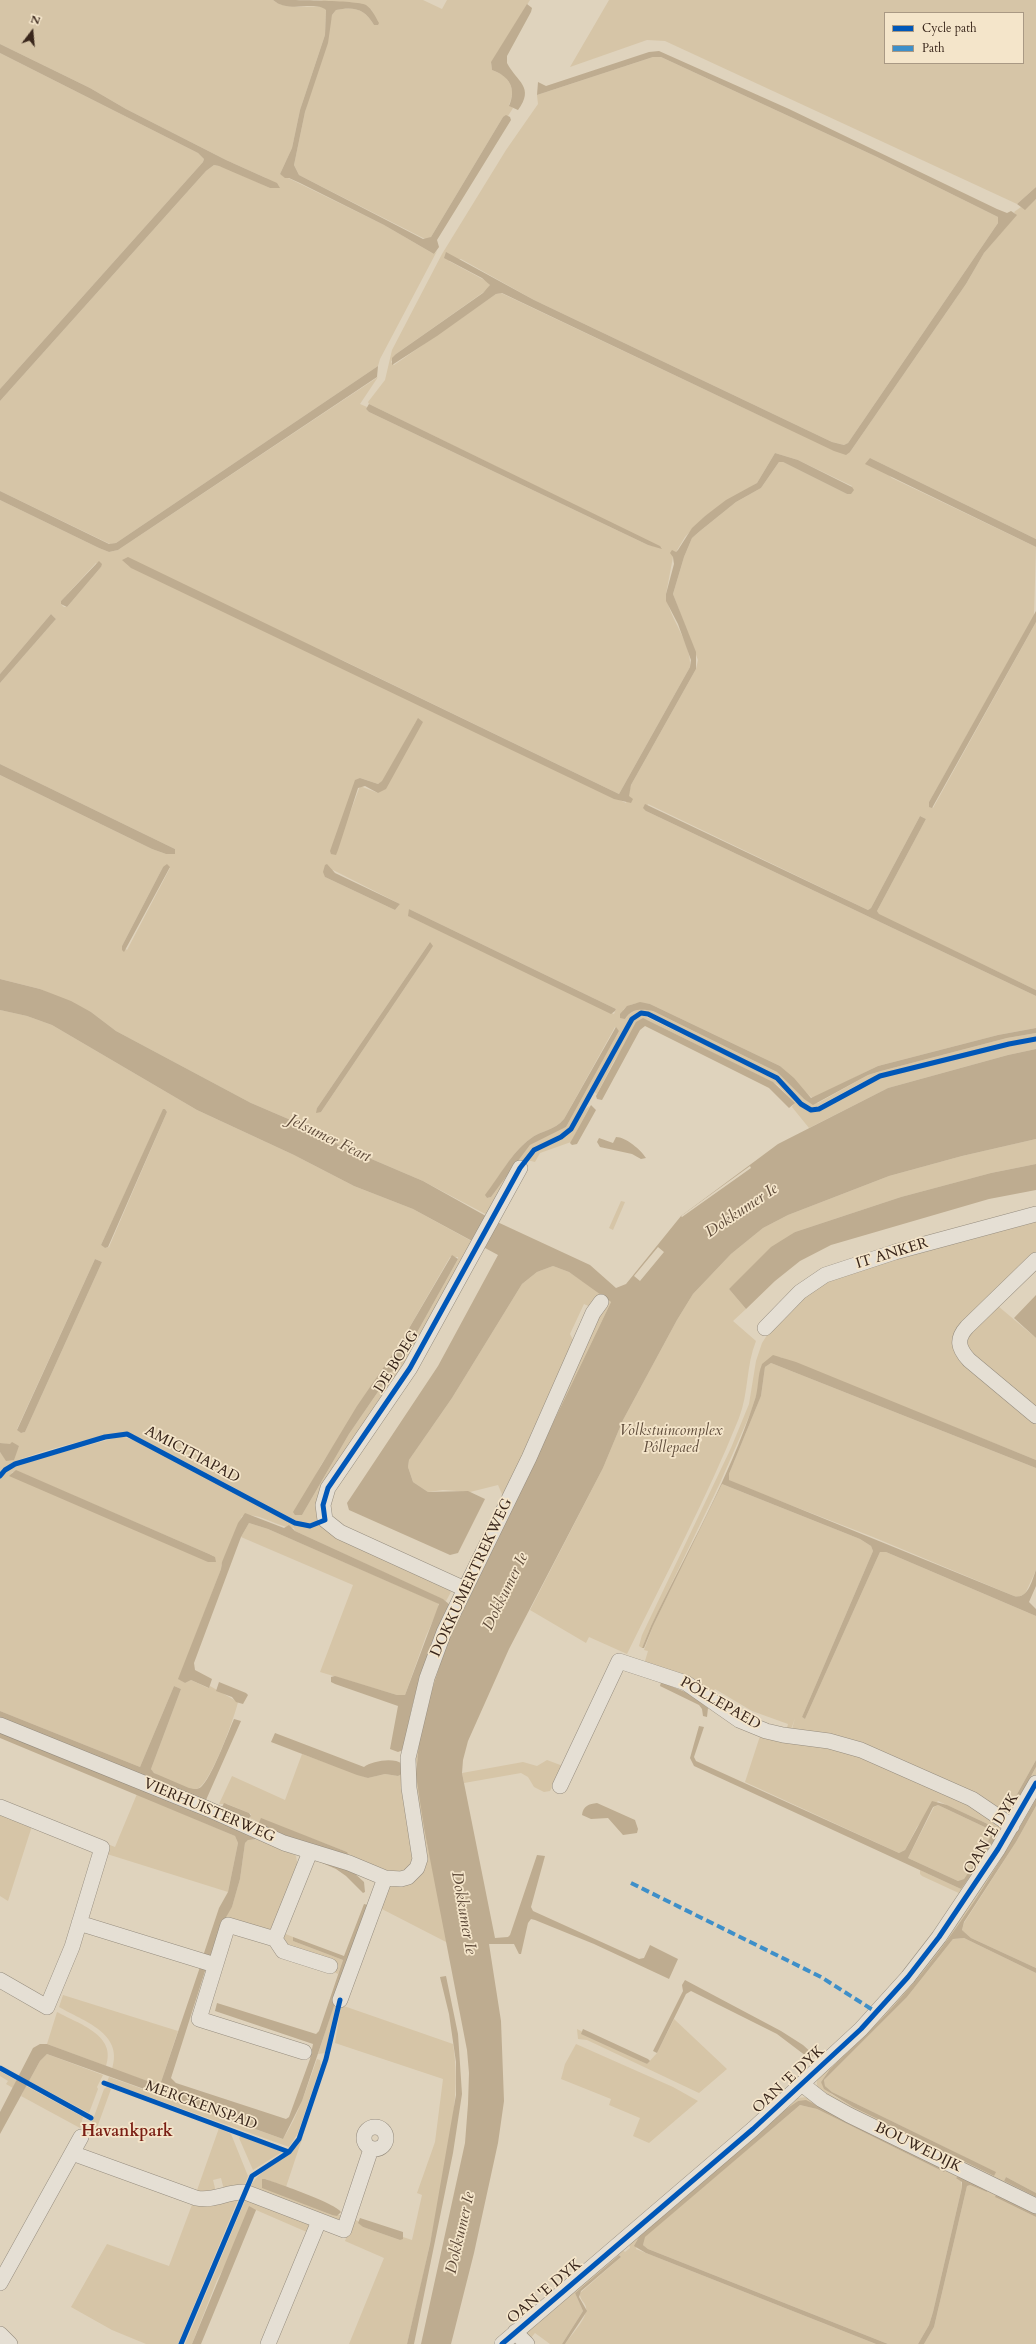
<!DOCTYPE html>
<meta charset="utf-8">
<style>
body{margin:0}
#map{position:relative;width:1036px;height:2344px;overflow:hidden;background:#dfd3bd;font-family:Cardo,serif}
canvas{display:block}
.legend{position:absolute;left:884px;top:12px;width:140px;height:52px;box-sizing:border-box;background:#f4e5ca;border:1px solid #a99984;margin:0;padding:5px 7px;list-style:none;font-size:12px;color:#39261b}
.legend li{display:flex;align-items:center;gap:8px;height:20px}
.legend b{width:20px;border:1px solid #a99984}
.north{position:absolute;left:12px;top:12px;width:40px;height:40px;-webkit-text-stroke:3px #f4e5ca;paint-order:stroke;rotate:16deg;font-size:11px;font-weight:700;line-height:16px;text-align:center;color:#39261b}
.north::after{content:'';display:block;margin:auto;width:14px;height:18px;background:#39261b;clip-path:polygon(50% 0,100% 100%,50% 72%,0 100%)}
</style>
<div id="map">
<canvas width="1036" height="2344"></canvas>
<ul class="legend">
<li><b style="height:5px;background:#0057b8"></b>Cycle path</li>
<li><b style="height:5px;background:#3e8fc9"></b>Path</li>
</ul>
<div class="north">N</div>
</div>
<script>
const ctx = document.querySelector('canvas').getContext('2d');
ctx.lineJoin = 'round';
function fill(path, color) { ctx.fillStyle = color; ctx.fill(path, 'evenodd'); }
function trace(path, color, width, dash) { ctx.strokeStyle = color; ctx.lineWidth = width; ctx.lineCap = dash ? 'butt' : 'round'; ctx.setLineDash(dash || []); ctx.stroke(path); }
function label(font, color, halo, rows, align = 'center') {
  ctx.font = font + ' Cardo,serif'; ctx.lineWidth = 3.5; ctx.setLineDash([]); ctx.textBaseline = 'middle'; ctx.strokeStyle = halo; ctx.fillStyle = color; for (const [text, x, y, turn = 0] of rows) {
    ctx.save(); ctx.translate(x, y); ctx.rotate((+turn || 0) * Math.PI / 180); ctx.textAlign = isNaN(turn) ? turn : align; if (halo) ctx.strokeText(text, 0, 0); ctx.fillText(text, 0, 0); ctx.restore();
  }
}
const green = new Path2D(`
 M0 0H273C286 11 307 5 323 7L326 9 325 35 300 110 292 148 280 174 384 225 434 254 437 251 380 359 378 366 116 543 110 544 0 491V401L206 171 214 165 224 167 270 188 266 178 226 160 126 109 90 88 0 44Z
 M318 0H423L442 9 447 0H530L491 63 492 70C509 76 517 88 509 105L513 108 508 116 503 117 431 237 427 240 299 175 294 165 305 112 332 15 336 10C354 6 365 9 374 25L372 10Z
 M609 0H1036V187L1017 204 665 41 647 40 570 67ZM885 13H1023V63H885Z
 M0 53 198 153 204 159 203 162 0 389Z
 M653 57H661L875 156 998 217V223L848 443 844 445 832 442 534 300 461 259 449 261 488 282 490 285 488 289 396 354 391 362 394 365 496 294 501 293 765 418 850 452 966 284 984 253 1016 215 1014 212 1021 207 1025 209 1036 199V539L870 458 892 478 1036 547 1034 616 929 802 933 808 1036 622V990L879 915 877 911 926 819 920 816 871 908 868 910 648 804 646 811 1036 996V1028L998 1035 878 1066 813 1098C809 1097 787 1072 780 1066L650 1004C639 1003 632 1002 623 1010L625 1019C633 1008 641 1009 653 1011L777 1072 804 1099 818 1103 868 1075 881 1071 1007 1038 1036 1033V1037L977 1050 884 1074 861 1083 815 1108C797 1107 789 1084 775 1075L648 1012H638L630 1019 573 1125C561 1139 542 1141 528 1153L489 1216 423 1181 341 1146 307 1127 251 1103 116 1031 91 1012 40 989 0 979V775L152 849 166 854 175 853V849L0 764V683L56 619 51 614 0 674V500L99 548 109 552 118 550 378 377 360 404 367 407 366 409 369 412 648 545 662 548 369 404 368 402 385 380 392 350 442 254 506 150 538 104 537 95ZM775 453 798 460 852 486 847 494 783 462H779L761 488 736 502 700 531 692 538 684 557 673 594 698 660 696 669 631 785 626 803 125 564 344 661 619 794 690 667C692 642 668 618 666 594L673 557 685 537 705 516 757 483ZM96 563 101 567 67 607H64L61 604V601ZM418 718 378 793 360 786 348 818 360 778 378 784 383 781ZM163 867 170 868 127 950 122 946ZM333 870 400 904 395 910 325 877ZM409 909 616 1009 614 1014 409 916ZM430 942 421 964 321 1112 317 1108ZM615 1027 619 1031 566 1127 530 1145 491 1197 487 1198 486 1195C499 1177 512 1152 530 1139 541 1130 554 1131 564 1119Z
 M0 1010 27 1016 52 1025 197 1110 294 1155 354 1186 413 1209 475 1243 405 1365 357 1436 321 1520 309 1524 297 1521 132 1434C111 1431 32 1453 12 1463 7 1466 4 1469 0 1473V1452L6 1460 16 1452 19 1446 0 1443ZM165 1109 167 1112 109 1247 105 1248 101 1245 163 1110ZM450 1257H458V1259L410 1345 349 1434 302 1515H295L321 1465 401 1342ZM95 1259 102 1262 25 1432 21 1433 17 1429Z
 M642 1015 771 1076C786 1085 794 1106 811 1112 820 1112 869 1083 883 1077L1001 1047 1036 1041V1049L1008 1055 888 1088 809 1128 792 1107 794 1103 778 1085 647 1020 614 1061 597 1094 594 1092 633 1021Z
 M590 1106 571 1142 540 1153 535 1162 527 1160C538 1144 556 1145 569 1133 578 1126 580 1111 590 1106Z
 M1036 1139V1164L991 1173 901 1197 795 1232 729 1289 746 1309 733 1321 756 1341C746 1365 749 1392 739 1418 707 1498 665 1576 627 1654L589 1637 586 1643 530 1610 603 1468 623 1420 677 1320 693 1294 731 1254 763 1228 788 1215 889 1176 962 1156Z
 M621 1201 625 1202 613 1230 609 1228Z
 M1036 1220V1253L956 1334 1036 1423V1460L780 1357 761 1366 757 1393 750 1414 720 1483 651 1626 642 1648 639 1646 642 1635 731 1448 749 1404 756 1361 762 1343 769 1332 803 1295 839 1275Z
 M553 1266 569 1272 602 1294 593 1308 584 1304 570 1334 576 1346 505 1501 498 1485 470 1492 443 1490 428 1492 413 1482 408 1467 409 1460 452 1398 522 1284 537 1272Z
 M607 1299 611 1302 446 1646 416 1765 424 1828 448 1943 378 1907 386 1888 410 1883 422 1872 411 1773 432 1671Z
 M998 1306 1036 1338V1410L966 1350V1336Z
 M771 1363 1036 1468V1570L1025 1594 1018 1597 1014 1596 873 1537 731 1482 729 1480V1474L761 1396 765 1367Z
 M122 1436 141 1443 295 1524 304 1527 321 1524 447 1586 451 1592 446 1601 295 1531 294 1528C275 1527 260 1512 242 1516L221 1566V1569L179 1679 185 1683 191 1680 208 1688 210 1686 238 1702C235 1716 209 1789 196 1789 190 1790 181 1785 175 1783 168 1780 155 1776 151 1769L181 1689 174 1686 140 1767 0 1711V1479L8 1469 16 1465ZM17 1471 209 1554 215 1557 11 1473Z
 M722 1484 860 1539 871 1546 873 1551 802 1717 805 1719 880 1552H886L1036 1616V1760L1011 1805 1014 1807 1036 1767V1777L1012 1815 973 1797 791 1733 795 1718 790 1733 786 1732 788 1724 752 1711 715 1689 711 1695 647 1666 645 1661 648 1651 644 1650 653 1626Z
 M249 1523 268 1529 438 1603 439 1607 426 1636 405 1695H397L320 1672 353 1585 241 1537Z
 M761 1733 829 1744 970 1802 999 1824 1001 1833 963 1895 922 1876 920 1874V1870L961 1889 979 1864 976 1862 964 1879 958 1881 908 1858 934 1807 938 1805 991 1830 992 1834 979 1856 982 1858 996 1838 992 1826 938 1801 917 1827 905 1850 899 1853 745 1782Z
 M53 1749 293 1851 296 1856 298 1868 272 1929 262 1930 224 1918 232 1907 240 1879 245 1843 248 1840H258Z
 M302 1754 368 1778 385 1774 398 1776 402 1774 416 1851 408 1871 391 1876 343 1858 347 1852 261 1819 260 1823 250 1818 251 1814 249 1813 227 1804H219L232 1776 285 1800Z
 M547 1760 563 1766 550 1791 544 1792 534 1787 528 1777 521 1773 464 1783 462 1773 523 1762 537 1766Z
 M1036 1791V1799C997 1867 956 1936 903 1995 881 2021 855 2045 830 2069L821 2082 831 2094 853 2107 994 2176 995 2172 832 2092 825 2086 824 2080 907 1997 953 1939 964 1938 1036 1973V2193L1006 2177 1004 2181 1036 2197V2201L828 2099C820 2092 814 2087 818 2076L863 2031Z
 M137 1794 235 1836 238 1843 228 1892 107 1854 110 1845 115 1847Z
 M1036 1806V1968L971 1938 962 1930 964 1923 1016 1842Z
 M0 1813 32 1826 8 1901 0 1896Z
 M283 1933 293 1937V1941L343 1960 338 1974 283 1944Z
 M341 1983 325 2053 318 2054Z
 M63 1995 178 2031 161 2082 153 2083 112 2069C124 2033 83 2021 59 2007Z
 M341 2005 453 2044C460 2087 452 2128 444 2171 434 2229 421 2286 407 2344H349L384 2258 345 2241 353 2219 358 2221 363 2227 400 2240 403 2237 412 2240 422 2195 417 2193 435 2142 443 2079 335 2043Z
 M57 2012C79 2024 117 2035 106 2066L47 2044Z
 M674 2019 727 2069 699 2093 587 2040 578 2039 577 2029 647 2064 657 2053Z
 M576 2044 673 2087 698 2101 649 2143 633 2136 640 2118 609 2105 611 2099 561 2079 565 2064Z
 M47 2054 103 2075 97 2087 98 2089 89 2113 29 2081 40 2061Z
 M317 2059 320 2060 321 2065 298 2133 289 2147 107 2082 109 2077 283 2139C299 2114 307 2087 317 2059Z
 M0 2071 17 2081 13 2088 6 2084 8 2081 0 2076Z
 M26 2086 83 2117 80 2128 21 2096Z
 M107 2087 111 2089 94 2136 88 2133 104 2089Z
 M808 2097 1036 2209 995 2197 1036 2217V2344H924L934 2327 967 2186 970 2185 987 2192 988 2189 961 2181 962 2187 933 2312 929 2325 918 2344H888L648 2249 643 2245 644 2237 800 2105 817 2109 944 2172 947 2169 819 2105 798 2101 639 2237 636 2249 876 2344H565C571 2335 588 2318 586 2307 585 2302 579 2299 580 2293L621 2257 619 2255 575 2293 583 2311 562 2344H550L535 2333 530 2339 526 2331 623 2250 625 2252 630 2248 629 2243 797 2098Z
 M219 2128 231 2134 248 2176 244 2187 224 2190 221 2178 213 2180 216 2192 196 2193Z
 M241 2136 281 2150 282 2152 253 2170 239 2138Z
 M303 2136 286 2187 265 2179 262 2187 332 2215H343L337 2221 250 2188C259 2166 290 2162 303 2136Z
 M239 2197 178 2344H146L112 2330 71 2307 107 2244 169 2266 193 2202Z
 M246 2198 310 2224 309 2233 256 2210 217 2280 192 2344H185Z`);
const water = new Path2D(`
 M273 0C288 0 356 0 366 5 372 9 375 16 379 23L378 25H374C365 9 354 6 336 10L332 15 328 43 305 112 294 165 299 175 423 239 431 237 503 117 506 115 510 117 511 120 437 240 439 247 434 254 384 225 300 183 289 178H285L280 174 292 148 300 110 325 35 326 10C314 0 289 14 273 0Z
 M527 4 532 8 531 12 507 56V63C517 82 535 87 518 110L509 106C517 88 509 76 492 70L491 62Z
 M0 44 90 88 126 109 226 160 277 183 280 188H270L219 166 214 165 206 171 0 401V389L203 162 204 159 198 153 0 53Z
 M659 51 789 109 997 209 1007 213 1011 211 1017 215 984 253 966 284 850 452 846 455 834 451 502 293 496 294 437 336 392 365V358L396 354 483 293 490 285 482 278 444 258 446 252 534 300 832 442 844 445 848 443 998 223V217L875 156 661 57H653L537 95 538 82 546 86 649 52Z
 M1036 187V199L1025 210 1017 204Z
 M378 366 377 377 118 550 109 552 99 548 0 500V491L109 544 116 543Z
 M369 404 660 546 662 549 648 545 369 412 366 409Z
 M775 453 798 460 852 487 854 490 851 494H847L783 462H779L761 488 736 502 700 531 692 538 684 557 673 594 696 652V669L631 785 629 796 633 799 631 803 614 799 131 568 122 560 128 557 619 794 690 667 691 660 678 624 666 601V594L674 564 673 557 670 553 672 550 676 552 678 550 692 528 705 516 726 500 757 483Z
 M870 458 1036 539V547L865 464Z
 M99 561 102 564 101 567 67 607 61 604V601Z
 M1036 611V622L932 808 929 807V802Z
 M51 614 56 619 0 683V674Z
 M418 718 423 722 386 789 378 793 365 786 358 788 338 850 336 855 331 854 330 851 355 780 360 778 378 784 382 781Z
 M0 764 175 849V854H166L152 849 0 775Z
 M645 804 868 910 871 908 920 816 926 819 877 911 879 914 1036 990V996L646 811 643 808Z
 M167 864 170 867 124 952 122 950V946L163 867Z
 M327 864 335 873 400 904 395 910 325 877 323 872 325 865Z
 M409 909 616 1009 615 1011 611 1014 408 916Z
 M430 942 433 946 421 964 321 1112 316 1113 317 1108Z
 M0 979 40 989 71 1001 91 1012 116 1031 251 1103 307 1127 341 1146 423 1181 493 1220 590 1265 616 1288 626 1284 681 1216 778 1144 888 1088 1008 1055 1036 1049V1139L962 1156 889 1176 788 1215 763 1228 731 1254 693 1294 677 1320 623 1420 603 1468 509 1649 468 1741 463 1760 462 1773 495 1938 508 1937 510 1935 537 1855 545 1856 531 1907 533 1911 639 1959 644 1958 650 1945 678 1959 669 1979 667 1978 594 1944 535 1920 531 1919 528 1923 521 1954H519L514 1944H489L501 2021 504 2101 498 2143 474 2253 451 2344H421L465 2143 468 2104 469 2073 467 2050 424 1828 416 1775 419 1742 427 1706 446 1646 611 1302 569 1272 553 1266 537 1272 522 1284 452 1398 409 1460 408 1467 413 1482 428 1492 468 1491 485 1499 458 1553 450 1555 349 1510 347 1503 438 1366 498 1255 413 1209 354 1186 294 1155 197 1110 52 1025 27 1016 0 1010Z
 M640 1002 650 1004 780 1066 794 1078 811 1098 878 1066 998 1035 1036 1028V1033L1007 1038 881 1071 868 1075 813 1105 804 1099 777 1072 653 1011C641 1009 632 1008 625 1019L620 1018V1014L627 1006Z
 M643 1018 773 1082 795 1103 789 1108 769 1088 645 1026 640 1030 602 1100 597 1099 596 1096 636 1022Z
 M616 1027 619 1031 566 1127 530 1145 491 1197 487 1198 485 1195C499 1177 512 1152 530 1139 541 1130 554 1131 564 1119Z
 M591 1105 596 1110 577 1144 572 1145 570 1143Z
 M163 1109H165L167 1112 108 1247 105 1248 101 1245Z
 M616 1137C626 1137 641 1150 646 1158L641 1159 632 1154 600 1147 597 1142 599 1138 613 1143Z
 M1036 1164V1190L989 1199 831 1245 800 1261 775 1281 746 1309 729 1289 771 1247 795 1232 901 1197 991 1173Z
 M452 1255 458 1259 410 1345 349 1434 302 1515H295L293 1512 357 1406 401 1342Z
 M95 1259 102 1262 25 1432 21 1433 17 1430Z
 M1036 1295V1338L1014 1318Z
 M773 1355 796 1362 1036 1460V1468L771 1363 765 1367 761 1396 729 1474V1480L1014 1596C1028 1600 1032 1580 1036 1570V1586L1029 1602 1036 1609V1616L886 1552H880L805 1719 802 1717 873 1551 871 1546 860 1539 722 1484 653 1626 644 1648H642L651 1626C686 1553 729 1479 754 1402 759 1390 757 1376 762 1364Z
 M12 1442 19 1446 14 1460 6 1461 0 1452V1443L10 1444Z
 M16 1470 209 1554 215 1557 216 1562H208L9 1476Z
 M245 1513 284 1528 289 1525 295 1531 443 1599 450 1605 420 1677 412 1707 403 1750 398 1752 390 1749 398 1706 335 1684 331 1682V1677L335 1676 397 1695H405L439 1604 268 1529 249 1523 241 1537 194 1663 195 1670 212 1679 209 1688 191 1680 185 1683 178 1679 221 1569 222 1562 238 1523Z
 M219 1682 246 1693 248 1695 243 1704 236 1702 232 1697 216 1691Z
 M661 1682 690 1694 708 1708 707 1717 703 1716 702 1709 699 1705 660 1686Z
 M174 1686 181 1689 151 1769 154 1773 189 1788C194 1789 197 1790 201 1787 211 1779 228 1733 234 1719L241 1721 206 1800 0 1720V1711L140 1767Z
 M699 1726 704 1727 694 1757 696 1761 899 1853 905 1850 932 1801 947 1805 992 1826 997 1830 996 1838 982 1858 979 1856 992 1834 991 1830 938 1805 933 1807 908 1858 958 1881 964 1879 976 1861 979 1864 961 1889 694 1766 690 1758Z
 M0 1730 177 1802 259 1839 248 1840 245 1843 240 1879 232 1907 222 1924 210 1958 203 1956 219 1908 228 1892 238 1843 235 1836 0 1738Z
 M275 1733 364 1767C372 1761 394 1757 402 1764V1774L398 1776 385 1774 368 1778 357 1775 271 1742Z
 M1036 1760V1767L1014 1807 1011 1805Z
 M1036 1799V1806L1016 1842 964 1922 962 1930 971 1938 1036 1968V1973L964 1938 953 1939 907 1997 824 2080 825 2086 832 2092 996 2172 994 2176 853 2107 824 2089 821 2082 830 2069C855 2045 881 2021 903 1995 956 1936 997 1867 1036 1799Z
 M224 1803 249 1813 251 1816 247 1820 221 1809Z
 M597 1803 635 1820 638 1829 637 1833 623 1835 608 1818 591 1819 582 1815C583 1806 589 1804 597 1803Z
 M261 1818 347 1852 349 1856 343 1858 258 1825Z
 M313 1859 351 1870 364 1882 365 1892 363 1893 346 1876 336 1869Z
 M364 1904 368 1905 302 2101 283 2139 47 2054 40 2061 0 2134V2112L33 2048 40 2044H47L153 2083 161 2082 200 1967 206 1968 171 2078 176 2083 286 2119 289 2117 310 2059 313 2044 215 2011 217 2003 316 2034 319 2031 343 1960 293 1941V1937L344 1956Z
 M446 1976 458 2034 462 2094 453 2153 414 2344H407L430 2244 456 2095V2062L449 2014 440 1977Z
 M685 1980 781 2031 803 2045 814 2055 810 2059 777 2034 691 1991 686 1994 657 2053 653 2051 683 1991 682 1985Z
 M583 2029 648 2059 650 2061 647 2064 581 2034Z
 M806 2100 947 2169 944 2172 817 2109 800 2105 645 2237 643 2245 648 2249 888 2344H876L646 2253 634 2246 639 2237 782 2112 798 2101Z
 M959 2176 988 2189 987 2192 970 2185 967 2186 934 2327 924 2344H918L929 2325 933 2312 962 2187V2182L956 2178Z
 M1006 2177 1036 2193V2197L1004 2181Z
 M262 2179H265C277 2183 337 2204 341 2212L337 2216 332 2215 262 2188Z
 M997 2193 1036 2212V2217L995 2197Z
 M249 2206 256 2210 201 2344H192Z
 M360 2218 403 2232V2239L400 2240 363 2227 358 2223Z
 M619 2255 621 2257 581 2291 579 2297 587 2311 565 2344H562L583 2311 575 2293Z`);
const pier = new Path2D(`
 M750 1166 751 1168 682 1217 681 1216Z
 M658 1247 664 1252 640 1281 634 1276Z`);
const street = new Path2D(`
 M1036 1260 967 1327C956 1339 958 1348 969 1360L1036 1416
 M765 1328 800 1292 825 1275 895 1252 1036 1214
 M465 1589 340 1532 325 1520 323 1505 328 1488 410 1368 520 1168
 M0 1725 208 1809 284 1843 349 1863 385 1878 401 1879 408 1877 417 1868 420 1859 409 1788 408 1758 427 1678 444 1632 529 1458 593 1313 601 1302
 M560 1786 619 1661 686 1683 739 1720 766 1731 783 1735 829 1741 861 1750 972 1799 1012 1826
 M0 1807 102 1848 72 1947 47 2007 0 1980
 M310 1852 275 1939 283 1951 330 1966
 M79 1923 215 1965
 M275 1939 228 1925 199 2019 304 2052
 M340 2000 385 1878
 M803 2085 822 2100 849 2115 1036 2206
 M364 2138a11 11 0 1 1 22 0a11 11 0 1 1-22 0Z
 M72 2153 196 2198C213 2202 228 2191 245 2192L344 2230 371 2149
 M0 2283 81 2137
 M515 2332 527 2344
 M0 2334 10 2344
 M268 2344 319 2221
 M502 2344 753 2129 861 2029 908 1977 939 1937 998 1849 1036 1783`);
const quiet = new Path2D(`
 M631 1883 821 1977 876 2012`);
const cycleway = new Path2D(`
 M0 1476 5 1470 15 1464 105 1437 127 1434 295 1523 310 1526 325 1520 323 1505 328 1488 410 1368 520 1168 534 1150 561 1137 571 1129 632 1019 641 1013 648 1014 777 1078 801 1104 811 1110 819 1109 880 1076 1009 1044 1036 1039
 M0 2068 91 2118
 M104 2083 289 2152
 M181 2344 252 2176 289 2152 299 2139 326 2059 340 2000
 M502 2344 753 2129 861 2029 908 1977 939 1937 998 1849 1036 1783`);
const streetNames = [
 ["IT ANKER",892,1254,-17],
 ["DE BOEG",397,1362,-58],
 ["AMICITIAPAD",192,1455,28],
 ["DOKKUMERTREKWEG",472,1578,-65],
 ["PÔLLEPAED",720,1704,30],
 ["VIERHUISTERWEG",209,1811,23],
 ["OAN 'E DYK",992,1834,-59],
 ["OAN 'E DYK",789,2080,-43],
 ["MERCKENSPAD",201,2106,20],
 ["BOUWEDIJK",918,2148,26],
 ["OAN 'E DYK",545,2292,-40]
];
const parkNames = [
 ["Volkstuincomplex",671,1432],
 ["Pôllepaed",671,1449]
];
const waterNames = [
 ["Jelsumer Feart",329,1139,26],
 ["Dokkumer Ie",742,1211,-34],
 ["Dokkumer Ie",506,1592,-64],
 ["Dokkumer Ie",463,1913,80],
 ["Dokkumer Ie",461,2233,-77]
];
const neighbourhoodNames = [
 ["Havankpark",127,2132]
];
fill(green, '#d6c5a7');
fill(water, '#beac90');
fill(pier, '#dfd3bd');
trace(street, '#968d7f', 16);
trace(street, '#e5dfd4', 15);
trace(quiet, '#3e8fc9', 4, [8, 4]);
trace(cycleway, '#0057b8', 5);
label('15px', '#39261b', '#f4e5ca', streetNames);
label('italic 15px', '#5e4b3a', '#f4e5ca', parkNames);
label('italic 16px', '#5d4938', '#f4e5ca', waterNames);
label('bold 16px', '#7a1f14', '#f4e5ca', neighbourhoodNames);
</script>
